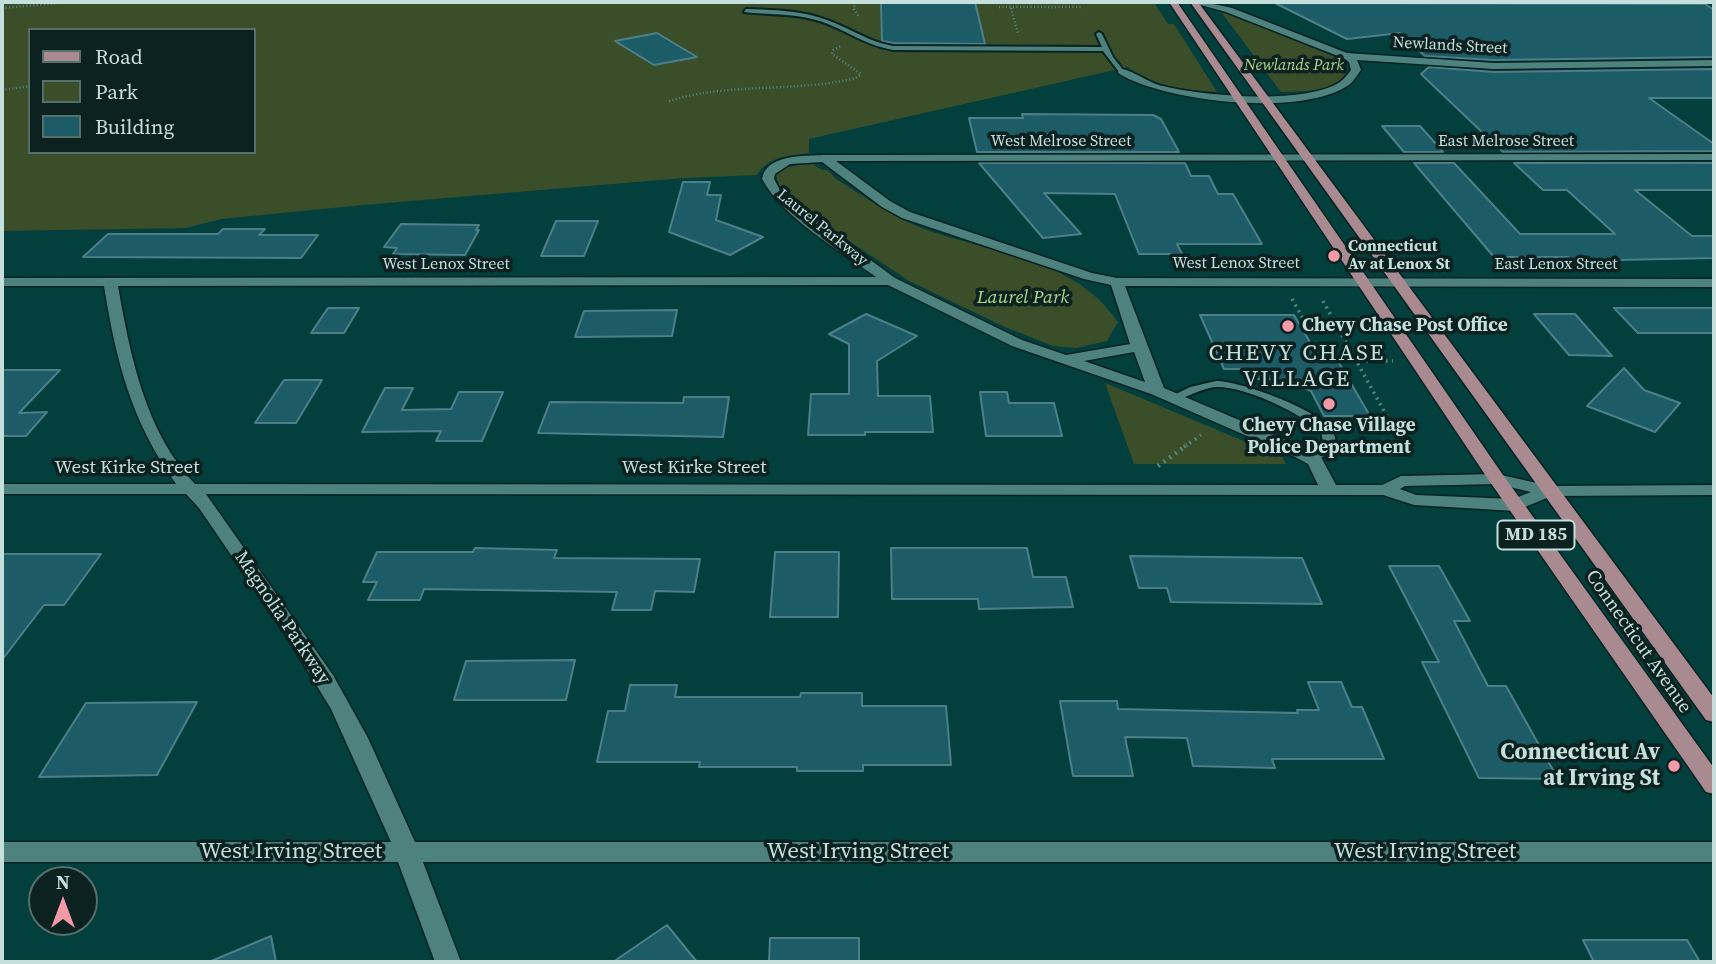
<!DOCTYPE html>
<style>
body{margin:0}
#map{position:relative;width:1716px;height:964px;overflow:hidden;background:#033f3d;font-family:"Source Serif 4",serif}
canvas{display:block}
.frame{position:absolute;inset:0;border:4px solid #c5dfdd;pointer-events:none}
.legend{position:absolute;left:28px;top:28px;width:228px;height:126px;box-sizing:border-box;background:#0c2221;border:2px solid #566e6c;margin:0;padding:9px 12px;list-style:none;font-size:21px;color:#c5dfdd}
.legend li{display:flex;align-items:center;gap:14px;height:35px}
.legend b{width:35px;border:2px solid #566e6c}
.north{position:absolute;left:28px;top:866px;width:70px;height:70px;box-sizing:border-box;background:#0c2221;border:2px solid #566e6c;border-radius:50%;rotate:0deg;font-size:19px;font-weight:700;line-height:28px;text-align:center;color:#c5dfdd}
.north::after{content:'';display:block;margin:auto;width:24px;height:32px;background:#f49aa6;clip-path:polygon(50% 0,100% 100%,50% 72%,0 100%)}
</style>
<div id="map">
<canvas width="1716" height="964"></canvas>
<div class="frame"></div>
<ul class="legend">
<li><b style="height:9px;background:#a98a90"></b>Road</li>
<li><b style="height:19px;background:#3b4e2a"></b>Park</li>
<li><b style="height:19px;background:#1c5c67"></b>Building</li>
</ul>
<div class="north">N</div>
</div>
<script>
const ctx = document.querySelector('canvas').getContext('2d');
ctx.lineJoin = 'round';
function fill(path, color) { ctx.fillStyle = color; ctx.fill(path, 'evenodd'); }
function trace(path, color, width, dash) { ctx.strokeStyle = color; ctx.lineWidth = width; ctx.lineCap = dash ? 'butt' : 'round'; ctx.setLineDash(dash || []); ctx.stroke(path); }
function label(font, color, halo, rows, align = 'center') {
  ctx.font = font + ' "Source Serif 4",serif'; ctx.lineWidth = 7; ctx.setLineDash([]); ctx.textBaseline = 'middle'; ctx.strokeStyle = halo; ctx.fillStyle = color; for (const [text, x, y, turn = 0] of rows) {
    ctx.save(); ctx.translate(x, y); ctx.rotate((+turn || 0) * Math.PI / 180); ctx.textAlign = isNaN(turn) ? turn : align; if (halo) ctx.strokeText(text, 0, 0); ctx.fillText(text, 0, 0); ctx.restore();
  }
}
const green = new Path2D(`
 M2 2H1154L1168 24H1174L1217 92C1186 90 1153 87 1128 67L809 139V153C789 156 768 156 757 175L684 178 363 205 221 219 186 228 2 231ZM30 30H254V152H30Z
 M1219 9 1335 57 1346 66C1348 93 1299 91 1281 92Z
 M811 163 822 170H828L836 179C865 197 892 217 924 229 991 253 1075 258 1118 322L1107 341 1076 348 1053 346 1005 327 909 281 818 220 780 189 776 175 780 173 778 169Z
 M1105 383 1282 457 1286 464H1134Z`);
const building = new Path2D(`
 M881 2H975L985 44 893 43 882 41Z
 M1275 3 1705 4 1714 10V57L1494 60 1425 56 1400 33 1347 39Z
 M657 33 697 57 654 65 615 41Z
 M1429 67 1494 72 1714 69V98H1649L1714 144V151L1503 152 1421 74Z
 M1022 114 1153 115 1161 119 1179 152H977L969 118H1023Z
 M1382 126H1420L1443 152H1404Z
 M979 163H1185L1191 176H1209L1218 194H1233L1262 244H1177L1182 254H1139L1115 194 1044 193 1081 234 1043 238Z
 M1414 163H1454L1520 234H1615L1567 190H1543L1514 163H1714V190H1635L1692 236H1714V258L1572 261 1568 257H1494Z
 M683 182H710L707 195H721L716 220 763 237 730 255 669 232Z
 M556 221H598L584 256H541Z
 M401 224 479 225 476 230H479L465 255 393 254 397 248 384 247Z
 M223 229H265L259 235H318L301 258 83 257 108 234H218Z
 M328 308H359L344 333H311Z
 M1614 308H1714V333H1638Z
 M677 310 672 336 575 337 584 311Z
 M866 314 917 336 877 361 878 396H930L933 432H865V435H808L811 394H849V344L829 334Z
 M1534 314H1575L1612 356 1569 355Z
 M1200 315H1294L1314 349H1331L1370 416H1324L1311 391 1282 379H1252L1247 369H1224Z
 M1624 368 1644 390 1680 403 1655 432 1587 406Z
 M2 370H60L19 413 47 412 26 436H2Z
 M284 380H322L296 423H255Z
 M385 388H413L402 410 451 409 459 392H503L482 441H436L441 431 362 432Z
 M980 392H1007L1009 403H1054L1062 436H986Z
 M684 397H729L723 437 538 433 550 402 683 403Z
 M475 548 557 550 554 558 700 559 694 592 655 591 651 610H612L617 592 424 589 420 600H368L377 582H363L377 552H473Z
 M891 548H1027L1033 577H1066L1073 607 979 609 978 599H892Z
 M775 552H839L838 617H770Z
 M2 554H101L64 605H44L2 660Z
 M1130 556 1302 558 1322 604 1171 602 1167 588H1139Z
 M1389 566H1439L1470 621H1454L1488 686H1506L1558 779 1479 778 1422 662H1439Z
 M575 660 566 700H454L466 661Z
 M1308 682H1341L1352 707H1362L1384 759H1272L1275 768 1193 766 1187 738 1125 737 1133 776H1073L1060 701H1117L1118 709 1298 713 1297 710H1319Z
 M630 685H677L675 697H800L801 693H862V706H946L951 765H863V771H797V767H699L700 762H597L608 711H625Z
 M197 702 157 775 39 777 86 703Z
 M667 925 697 962H613Z
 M271 936 276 962H209Z
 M770 938H859V962H769Z
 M1583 940H1687L1700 962H1594Z`);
const pathFar2 = new Path2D(`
 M855 2 854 9 859 17
 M999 7H1081
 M2 8 72 2
 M1011 8 1018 33
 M2 90 30 86
 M669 101C730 82 794 93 856 78L861 74 832 54 833 50 841 46`);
const pathFar1 = new Path2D(`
 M1292 299 1304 320 1333 321
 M1323 301 1404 447
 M1340 361H1393
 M1184 447 1201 435`);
const path = new Path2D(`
 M1403 445 1407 453
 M1158 466 1187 445`);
const service = new Path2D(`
 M746 9C773 10 801 10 827 20 850 28 869 42 893 46L1102 47 1096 34 1099 32 1102 34 1113 57 1124 71 1119 72 1103 51 893 50C861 44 844 28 816 20 792 13 768 15 744 12Z
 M1216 381C1241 381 1316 409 1331 429 1336 436 1336 442 1336 450L1315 461H1307L1305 458 1307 455 1324 448 1321 431C1300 413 1243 385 1215 387 1200 389 1188 397 1174 401L1168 398 1190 387Z`);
const minor = new Path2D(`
 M1190 2H1204L1232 8 1347 53 1494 63 1714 60V66L1494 69 1357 60 1361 70C1357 75 1353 83 1347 86 1301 117 1163 102 1118 73V69C1131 68 1148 83 1163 86 1203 96 1305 105 1340 82 1344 79 1348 74 1351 70L1349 62 1343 58 1226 12Z
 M1714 154V160L836 161 890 201 910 212 1092 273 1117 278 1714 279V287L1125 286 1164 388 1307 449 1321 457 1336 485H1382L1401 476 1497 474 1550 486 1714 485V495L1552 496 1515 511 1414 505 1383 495 206 494 333 675 368 738 415 842H1714V862H423L461 962H435L398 862H2V842H391L331 709 285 634 199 508 186 494H2V484H176C131 421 116 361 104 286H2V278L876 277C840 251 782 217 762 179 766 154 805 156 824 155ZM822 162 882 207 902 218 1084 279 1111 285 1130 344 1066 355 1022 340 895 278 819 222 780 190 774 179 775 174 790 164ZM888 285 1012 346 1151 394 1295 457 1308 464 1318 485 195 484C145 432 130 354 118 286ZM1134 352 1145 382 1084 361ZM1497 484 1531 492 1513 499 1416 495 1400 489 1405 486Z`);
const primary = new Path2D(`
 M1169 2H1177L1503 475 1714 768V794L1706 792 1488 479Z
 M1190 2H1198L1714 698V722L1706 720Z`);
const markers = [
 [1334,256,7,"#f49aa6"],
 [1288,326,7,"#f49aa6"],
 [1329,404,7,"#f49aa6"],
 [1674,766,7,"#f49aa6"]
];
const farStreetnames = [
 ["Newlands Street",1450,46,3],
 ["West Melrose Street",1061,142],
 ["East Melrose Street",1506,142],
 ["Laurel Parkway",822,228,39],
 ["West Lenox Street",1236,264],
 ["West Lenox Street",446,265],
 ["East Lenox Street",1556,265]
];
const farParknames = [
 ["Newlands Park",1294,66]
];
const farPoinames = [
 ["Connecticut",1348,247],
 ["Av at Lenox St",1348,265]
];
const shields = [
 [1536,535,77]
];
const shieldNames = [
 ["MD 185",1536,535]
];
const parkNames = [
 ["Laurel Park",1023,298]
];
const poiNames = [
 ["Chevy Chase Post Office",1302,326],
 ["Chevy Chase Village",1329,426,"center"],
 ["Police Department",1329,448,"center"]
];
const streetNames = [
 ["West Kirke Street",127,468],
 ["West Kirke Street",694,468],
 ["Magnolia Parkway",282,618,56],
 ["Connecticut Avenue",1638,642,55]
];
const quarterNames = [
 ["CHEVY CHASE",1297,354],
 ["VILLAGE",1297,380]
];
const nearPoinames = [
 ["Connecticut Av",1660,753],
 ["at Irving St",1660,779]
];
const nearStreetnames = [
 ["West Irving Street",291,852],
 ["West Irving Street",858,852],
 ["West Irving Street",1425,852]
];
fill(green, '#3b4e2a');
fill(building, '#1c5c67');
trace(building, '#4d7f88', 2);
trace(service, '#072322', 4);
trace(minor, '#072322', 3);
trace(primary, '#072322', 3);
trace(pathFar2, '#568482', 2.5, [1, 2.5]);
trace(pathFar1, '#568482', 3.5, [2, 4.5]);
trace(path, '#568482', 4.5, [2, 5]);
fill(service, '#4e827f');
fill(minor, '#4e827f');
fill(primary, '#a98a90');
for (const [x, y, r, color] of markers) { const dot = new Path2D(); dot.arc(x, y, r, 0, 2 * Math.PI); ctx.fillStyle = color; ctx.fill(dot); trace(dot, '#0c2221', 2.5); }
label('16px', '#c5dfdd', '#0c2221', farStreetnames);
label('italic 16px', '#add689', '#0c2221', farParknames);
label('bold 16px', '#c5dfdd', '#0c2221', farPoinames, 'left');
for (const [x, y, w] of shields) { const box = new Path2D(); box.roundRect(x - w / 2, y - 14.5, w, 29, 5); ctx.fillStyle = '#0c2221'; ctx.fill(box); trace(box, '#c5dfdd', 2); }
label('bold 18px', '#c5dfdd', null, shieldNames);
label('italic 19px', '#add689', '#0c2221', parkNames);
label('bold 19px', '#c5dfdd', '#0c2221', poiNames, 'left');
label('19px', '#c5dfdd', '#0c2221', streetNames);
ctx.letterSpacing = '2px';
label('23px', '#c5dfdd', '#0c2221', quarterNames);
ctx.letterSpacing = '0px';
label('bold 23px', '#c5dfdd', '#0c2221', nearPoinames, 'right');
label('23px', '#c5dfdd', '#0c2221', nearStreetnames);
</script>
